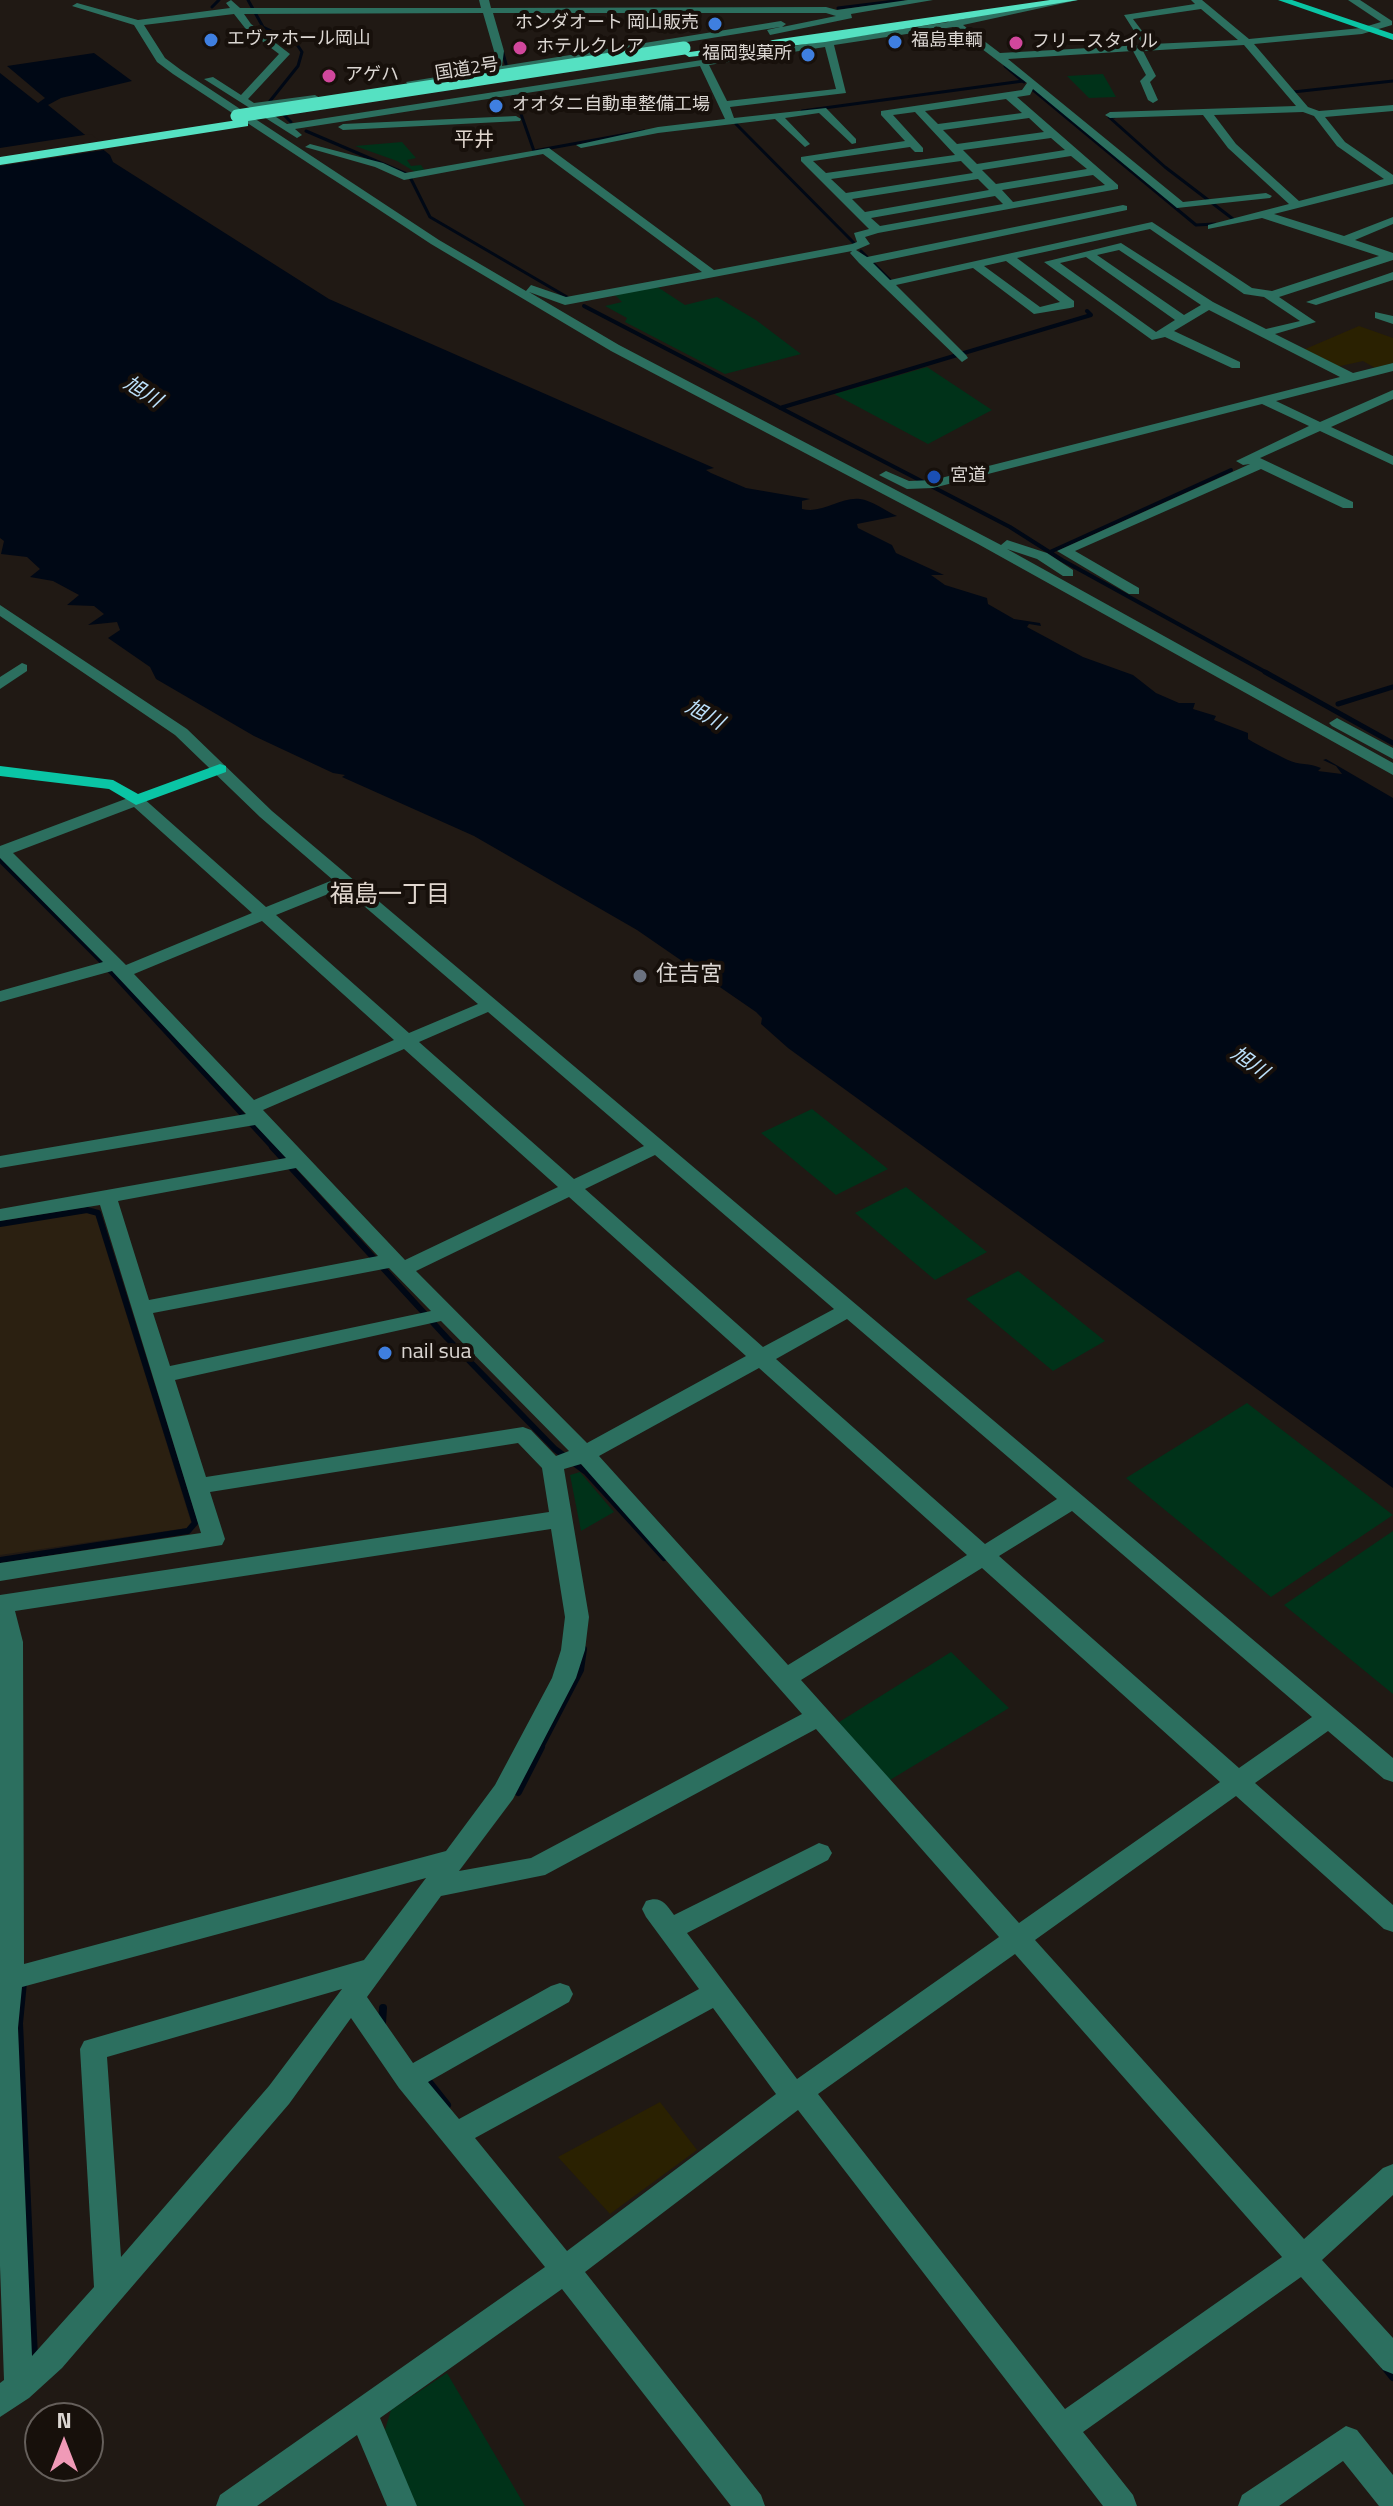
<!DOCTYPE html>
<meta charset="utf-8">
<style>
body{margin:0}
#map{position:relative;width:1393px;height:2506px;overflow:hidden;background:#201914;font-family:"Titillium Web",sans-serif}
canvas{display:block}
.north{position:absolute;left:24px;top:2402px;width:80px;height:80px;box-sizing:border-box;background:#17100b;border:2px solid #655f5b;border-radius:50%;rotate:0deg;font-size:22px;font-weight:700;line-height:32px;text-align:center;color:#dbd6d2}
.north::after{content:'';display:block;margin:auto;width:28px;height:36px;background:#f09ab7;clip-path:polygon(50% 0,100% 100%,50% 72%,0 100%)}
</style>
<div id="map">
<canvas width="1393" height="2506"></canvas>
<div class="north">N</div>
</div>
<script>
const ctx = document.querySelector('canvas').getContext('2d');
ctx.lineJoin = 'round';
function fill(path, color) { ctx.fillStyle = color; ctx.fill(path, 'evenodd'); }
function trace(path, color, width, dash) { ctx.strokeStyle = color; ctx.lineWidth = width; ctx.lineCap = dash ? 'butt' : 'round'; ctx.setLineDash(dash || []); ctx.stroke(path); }
function label(font, color, halo, rows, align = 'center') {
  ctx.font = font + ' "Titillium Web","Noto Sans JP",sans-serif'; ctx.lineWidth = 8; ctx.setLineDash([]); ctx.textBaseline = 'middle'; ctx.strokeStyle = halo; ctx.fillStyle = color; for (const [text, x, y, turn = 0] of rows) {
    ctx.save(); ctx.translate(x, y); ctx.rotate((+turn || 0) * Math.PI / 180); ctx.textAlign = isNaN(turn) ? turn : align; if (halo) ctx.strokeText(text, 0, 0); ctx.fillText(text, 0, 0); ctx.restore();
  }
}
const education = new Path2D(`
 M87 1212 95 1214 191 1522 187 1528 0 1555V1226Z`);
const green = new Path2D(`
 M1103 74 1116 97 1089 98 1067 76Z
 M402 142 416 158 407 160 411 166 421 165 425 171 417 173 397 161 355 146Z
 M656 286 685 305 717 297 756 320 801 354 725 374 625 322 627 318 605 306 622 302 614 294Z
 M927 367 992 410 928 444 834 394Z
 M812 1109 888 1169 836 1195 761 1133Z
 M906 1187 987 1252 935 1280 855 1213Z
 M1018 1271 1105 1341 1053 1371 966 1299Z
 M1247 1403 1393 1515 1271 1597 1126 1478Z
 M580 1472 614 1512 581 1531 570 1475Z
 M1393 1531V1694L1284 1605Z
 M951 1652 1009 1708 890 1780 836 1724Z
 M447 2373 525 2506H417L384 2433 391 2410Z`);
const sand = new Path2D(`
 M1359 326 1393 338V363L1375 368 1363 361 1336 367 1303 350Z
 M660 2102 697 2150 610 2214 558 2157Z`);
const water = new Path2D(`
 M94 53 132 81 61 98 48 105 110 155 113 162 329 299 714 468 706 470 711 473 746 488 810 499 802 501V509C824 514 839 497 860 499 871 500 886 511 897 516L857 524 858 528 892 545 896 553 944 575H931L945 585 987 598 988 604 1014 619 1040 623 1041 626 1029 624 1027 627 1083 657 1133 675 1156 693 1179 703H1195L1193 709 1216 716 1214 720 1248 733V739C1261 747 1276 754 1288 760 1298 765 1310 763 1321 768L1318 771 1342 774 1336 766 1323 760 1326 759 1393 798V1488L788 1048 761 1024 762 1018 756 1012 637 930 474 836 342 777 345 775 333 773 254 736 156 679 150 667 108 638 120 630 117 622 88 625 104 614 94 606 67 605 79 595 53 581 30 577 40 569 27 557 1 554 4 541 0 538V73L38 103 45 98 7 66Z`);
const pier = new Path2D(`
 M91 134 110 149 0 166V148Z`);
const streamFar4 = new Path2D(`
 M248 0 263 27 296 43 302 52 298 66 270 101
 M212 7 219 0
 M838 8 903 0
 M502 50 506 64
 M1005 66 1024 82
 M1032 89 1196 225 1215 224
 M1293 92 1393 81
 M514 94 534 151 644 131
 M279 110 291 122
 M802 111 1023 81
 M1114 117H1109L1165 167 1233 219
 M736 124 854 243
 M306 131 409 175 430 217 567 297
 M861 251 890 280`);
const streamFar3 = new Path2D(`
 M584 306 1010 527 1062 560 1269 674
 M780 408 1091 315 1087 311
 M1050 552 1231 470`);
const streamFar2 = new Path2D(`
 M1265 672 1393 743
 M1338 704 1393 687
 M0 860 102 962 274 1149`);
const streamFar1 = new Path2D(`
 M272 1147 447 1338 555 1449 586 1472 664 1558
 M0 1224 87 1210 98 1213 195 1523 188 1531 0 1560
 M540 1749 581 1670 584 1649`);
const stream = new Path2D(`
 M518 1792 541 1747
 M23 1982 19 2023 34 2358
 M382 2023 383 2008
 M424 2076 447 2105
 M1385 2367 1393 2377`);
const minor = new Path2D(`
 M231 0 240 8H481L479 0H489L491 8 826 7 837 10 908 0H933L851 14 852 18 770 35 767 30 780 27 501 72 495 81 490 78 491 74 410 87 406 82 491 68 494 51 483 13 244 14 251 24 290 54 248 99 254 103 315 95 320 98 262 108 287 124 948 22 952 18 958 20 1059 0H1078L963 25 1000 53 1143 45 1124 15 1195 4 1191 0H1202L1249 39 1361 28 1381 22 1348 0H1360L1392 21V25L1362 34 1254 44 1308 107 1319 111 1393 105V111L1325 117 1345 142 1393 175V184L1274 214 1344 236 1393 217V224L1355 240 1393 253V260L1279 297 1316 322 1275 334 1353 373 1393 363V371L1276 401 1320 422 1393 390V399L1331 427 1393 456V465L1320 431 1260 458 1353 502V508H1343L1261 469 1075 551 1139 588V594H1129L1057 551 1250 464 1243 465 1236 461 1309 426 1262 404 933 488 907 489 879 475 886 471 909 481 933 480 1340 377 1209 310 1174 331 1240 362V368H1232L1165 337 1152 340 1044 262 1121 243 1213 302 1266 329 1300 321 1264 297 1244 294 1150 229 1017 258 1074 301V307L1070 308 1034 314 973 268 896 285 966 355 968 358 962 362 859 263 850 253 852 251 565 305 529 292 619 345 1001 545 1007 540 1047 553 1073 570V576H1063L1037 559 1007 549 1393 763V775L978 544 611 351 431 244 173 74 157 62 134 25 72 6 77 3 138 20 230 8 226 3ZM1201 9 1238 40 1152 44 1133 19ZM493 13H826L836 16 782 27 786 24 781 21 502 66 504 51ZM234 14 245 28 279 54 241 95 213 77 204 79 297 138 302 135 295 129 700 66 725 119 658 127 576 145 581 148 658 133 775 119 805 147 810 144 785 118 819 113 852 144 856 143V139L826 108 734 118 730 107 846 93 834 45 953 27 1027 83 1022 90 881 111V115L905 141 801 157V161L869 229 854 233 857 242 852 244 714 270 549 148 405 173 383 163 310 144 305 147 375 167 404 180 543 154 702 272 566 297 531 285 526 291 439 240 181 70 165 58 144 25ZM1244 45 1296 106 1110 112 1105 115 1110 118 1203 115 1228 148 1289 204 1208 225V229L1262 218 1379 256 1272 291 1252 288 1152 222 890 280 873 263 1127 210V206L1123 205 867 257 856 250 870 244 865 237 878 233 1118 189V185L1017 97 1030 95 1033 89 1177 208 1270 198 1272 196 1266 193 1183 202 1008 59 1133 51 1146 75 1140 81 1148 100 1153 103 1158 100 1150 82 1156 76 1143 51ZM825 47 836 89 727 101 709 65ZM1006 99 1022 113 938 124 925 111ZM915 112 955 155 826 173 813 161 910 147 915 152H923V148L893 115ZM1303 112 1314 116 1337 146 1384 179 1299 201 1236 144 1214 115ZM1029 118 1044 132 957 144 943 130ZM1051 138 1065 150 977 164 963 150ZM1071 156 1087 169 996 184 982 170ZM961 161 973 173 846 193 831 179ZM1093 175 1105 185 1013 202 1002 190ZM978 179 989 190 865 212 852 199ZM995 196 1003 204 880 226 871 218ZM1119 250 1201 305 1184 315 1097 255ZM1086 257 1175 320 1156 332 1060 263ZM1006 261 1060 302 1040 307 984 266Z
 M516 116 521 119 520 121 343 130 338 127 343 124Z
 M1393 272V280L1316 305 1306 302Z
 M1375 312 1393 316V324L1375 318Z
 M0 605 187 729 272 811 1393 1758V1782L1384 1779 1328 1731 1255 1783 1393 1905V1932L1384 1929 1236 1796 1035 1940 1304 2239 1383 2168 1393 2164V2195L1322 2260 1393 2338V2374L1383 2370 1301 2277 1083 2432 1133 2495 1137 2506H1103L798 2110 585 2272 761 2495 765 2506H731L562 2289 380 2418 417 2506H387L357 2435 257 2506H216L220 2495 545 2267 399 2088 351 2018 289 2104 62 2368 29 2398 0 2417V2383L4 2380 0 2266V1595L549 1512 542 1468 518 1443 210 1492 225 1539 222 1545 0 1581V1563L201 1533 100 1205 0 1221V1209L286 1158 255 1125 0 1168V1156L246 1114 112 971 0 1002V991L103 962 0 858V846L136 795 142 797 266 907 333 880 260 817 175 735 0 616ZM134 807 252 913 126 965 13 853ZM343 888 478 1004 409 1033 276 915ZM262 921 394 1040 254 1100 134 974ZM488 1012 644 1146 574 1179 419 1042ZM404 1049 558 1187 405 1260 263 1110ZM655 1155 834 1309 763 1347 585 1189ZM296 1168 378 1256 149 1300 118 1201ZM569 1197 746 1356 587 1443 416 1271ZM389 1268 431 1311 170 1366 153 1313ZM847 1319 1057 1499 985 1544 776 1359ZM441 1321 569 1451 556 1456 531 1430 523 1427 206 1477 175 1380ZM759 1368 967 1555 788 1665 599 1456ZM581 1464 802 1714 531 1858 459 1871 513 1799 576 1678 585 1650 589 1617 564 1469ZM1072 1511 1312 1717 1239 1768 999 1556ZM551 1529 565 1617 561 1650 552 1678 495 1785 446 1851 24 1964 23 1642 15 1611ZM982 1568 1220 1782 1019 1923 801 1680ZM816 1729 999 1937 797 2079 687 1933 828 1860 832 1853 828 1846 819 1843 674 1915C665 1903 661 1896 646 1901L642 1909 646 1917 699 1989 459 2119 428 2082 569 2002 573 1994 569 1986 560 1983 551 1986 413 2063 367 1997 441 1896 545 1875ZM426 1878 364 1960 84 2041 80 2049 94 2287 32 2356 18 2028 22 1987ZM1015 1954 1282 2257 1065 2409 818 2094ZM342 1989 269 2086 121 2257 107 2057ZM713 2008 776 2094 567 2251 475 2138Z
 M22 663 27 665V671L0 689V677Z
 M1337 718 1393 748V759L1332 726 1329 723Z
 M1346 2426 1357 2430 1393 2475V2506H1379L1343 2461 1279 2506H1238L1242 2495Z`);
const major = new Path2D(`
 M1278 0H1292L1393 34V40Z
 M220 764 226 766V772L136 805 109 789 0 776V766L113 780 138 794Z`);
const highway = new Path2D(`
 M1050 0H1078L825 42 689 57 683 53Z
 M244 119 248 120V126L0 165V157Z`);
const highwayBridge = new Path2D(`
 M237 116 684 48`);
const markers = [
 [715,24,8,"#3f7fe0"],
 [211,40,8,"#3f7fe0"],
 [895,42,8,"#3f7fe0"],
 [1016,43,8,"#d1479c"],
 [520,48,8,"#d1479c"],
 [808,55,8,"#3f7fe0"],
 [329,76,8,"#d1479c"],
 [496,106,8,"#3f7fe0"],
 [934,477,8,"#1a4fb4"],
 [640,976,8,"#6b7280"],
 [385,1353,8,"#3f7fe0"]
];
const farPoinames = [
 ["ホンダオート 岡山販売",699,24,"right"],
 ["エヴァホール岡山",227,40],
 ["福島車輌",911,42],
 ["フリースタイル",1032,43],
 ["ホテルクレア",536,48],
 ["福岡製菓所",792,55,"right"],
 ["アゲハ",345,76],
 ["オオタニ自動車整備工場",512,106],
 ["宮道",950,477]
];
const farStreetnames = [
 ["国道2号",467,70,-9]
];
const farNeighbourhoodnames = [
 ["平井",474,141]
];
const farWaternames = [
 ["旭川",142,393,32],
 ["旭川",704,716,29],
 ["旭川",1249,1064,35]
];
const poiNames = [
 ["住吉宮",656,976],
 ["nail sua",401,1353]
];
const neighbourhoodNames = [
 ["福島一丁目",390,896]
];
fill(education, '#2b2011');
fill(green, '#003219');
fill(sand, '#2a2101');
fill(water, '#000815');
fill(pier, '#201914');
trace(streamFar4, '#000815', 3);
trace(streamFar3, '#000815', 4);
trace(streamFar2, '#000815', 5);
trace(streamFar1, '#000815', 6);
trace(stream, '#000815', 8);
fill(minor, '#2c6f5f');
fill(major, '#0ac5a5');
fill(highway, '#55e1c2');
trace(highwayBridge, '#55e1c2', 13);
for (const [x, y, r, color] of markers) { const dot = new Path2D(); dot.arc(x, y, r, 0, 2 * Math.PI); ctx.fillStyle = color; ctx.fill(dot); trace(dot, '#17100b', 3); }
label('18px', '#dbd6d2', '#17100b', farPoinames, 'left');
label('18px', '#dbd6d2', '#17100b', farStreetnames);
label('20px', '#e0d6ce', '#17100b', farNeighbourhoodnames);
label('italic 20px', '#bde1fb', '#17100b', farWaternames);
label('22px', '#dbd6d2', '#17100b', poiNames, 'left');
label('24px', '#e0d6ce', '#17100b', neighbourhoodNames);
</script>
